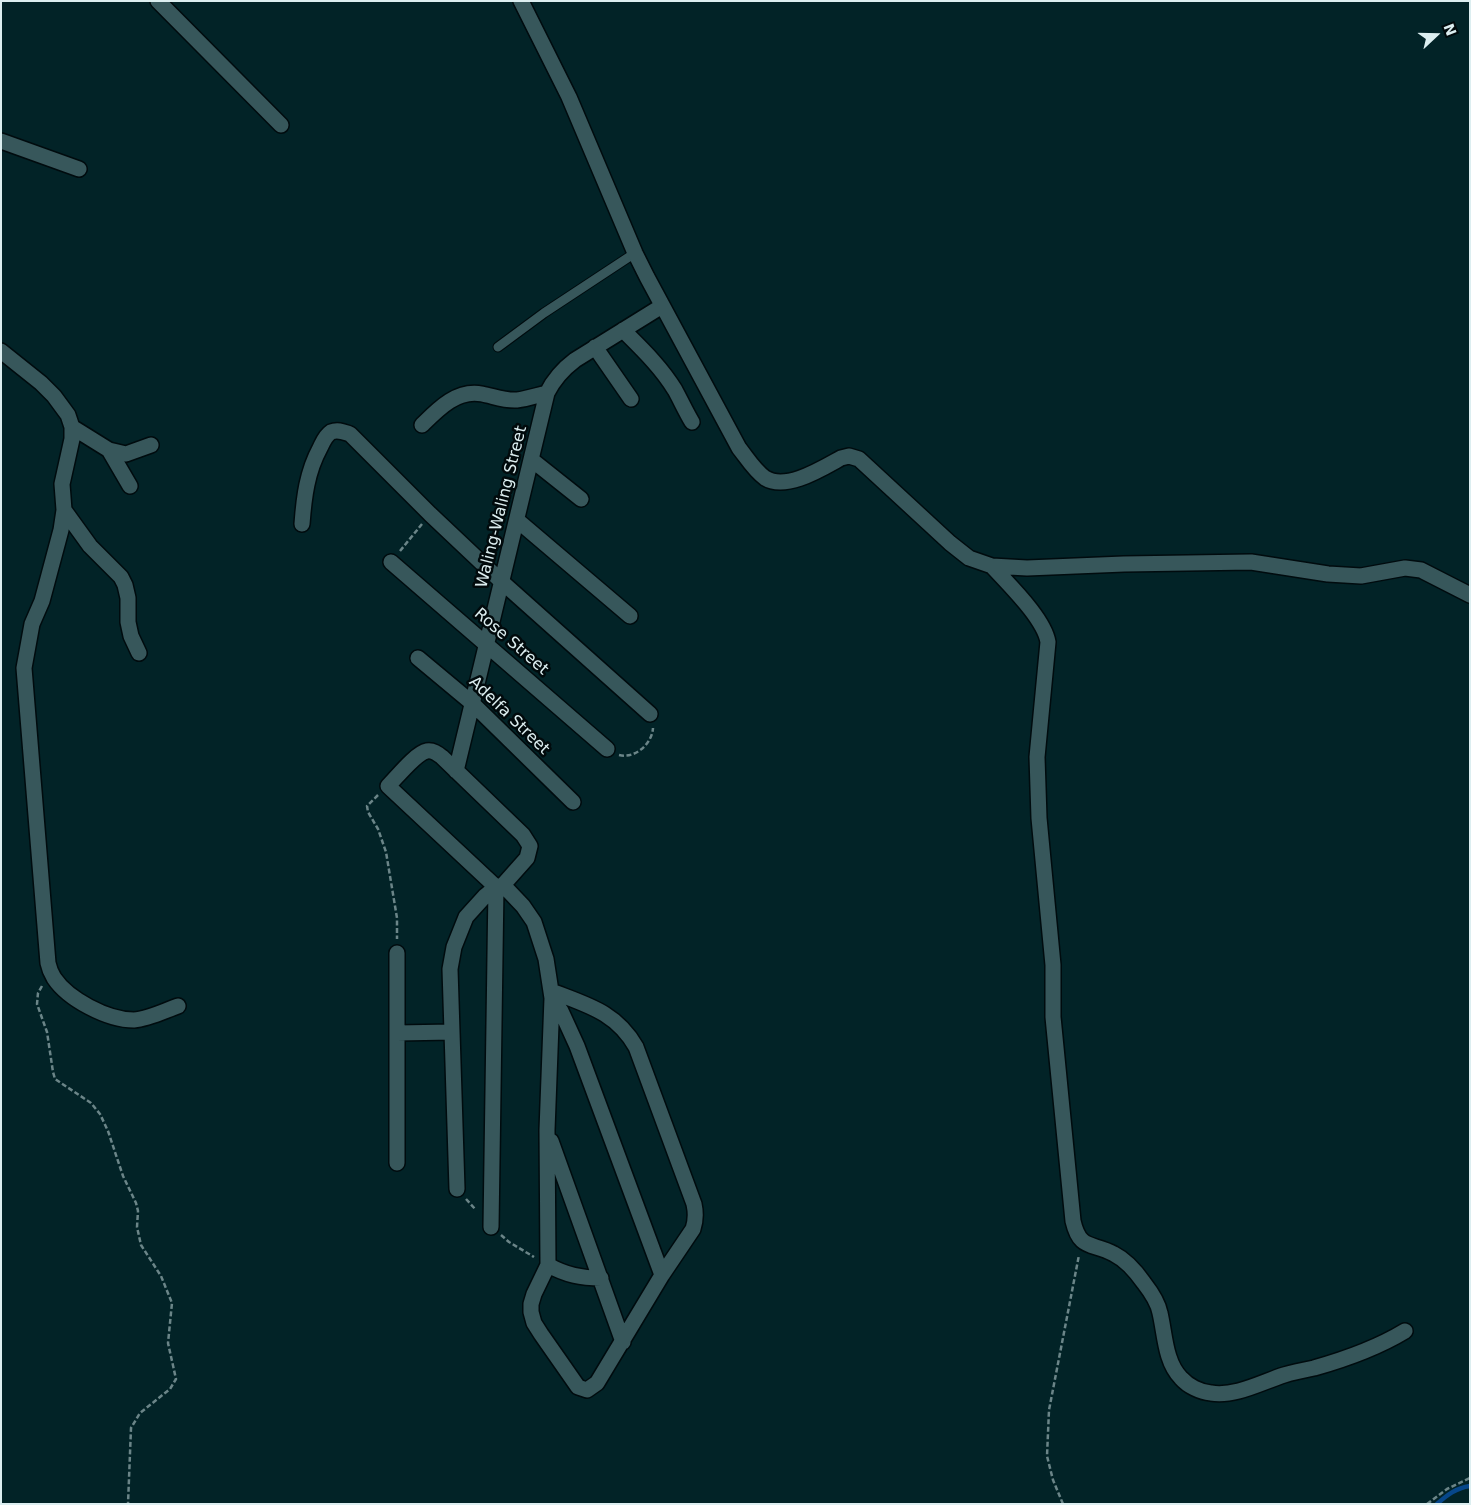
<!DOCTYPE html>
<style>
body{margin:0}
#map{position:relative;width:1471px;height:1505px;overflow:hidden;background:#022327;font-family:"DejaVu Sans",sans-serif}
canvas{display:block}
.frame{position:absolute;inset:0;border:2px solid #dceef0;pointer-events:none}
.north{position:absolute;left:1411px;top:10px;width:50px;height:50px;-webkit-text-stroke:4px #010a0c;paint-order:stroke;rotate:69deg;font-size:14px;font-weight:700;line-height:20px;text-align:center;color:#dceef0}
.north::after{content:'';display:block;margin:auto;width:18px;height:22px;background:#dceef0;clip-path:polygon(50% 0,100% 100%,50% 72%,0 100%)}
</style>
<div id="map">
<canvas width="1471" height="1505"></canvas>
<div class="frame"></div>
<div class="north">N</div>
</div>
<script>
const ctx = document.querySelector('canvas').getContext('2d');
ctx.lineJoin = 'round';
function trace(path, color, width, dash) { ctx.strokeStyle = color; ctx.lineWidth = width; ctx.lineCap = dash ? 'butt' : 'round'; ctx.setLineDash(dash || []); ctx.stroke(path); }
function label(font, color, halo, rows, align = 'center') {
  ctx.font = font + ' "DejaVu Sans",sans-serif'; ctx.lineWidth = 5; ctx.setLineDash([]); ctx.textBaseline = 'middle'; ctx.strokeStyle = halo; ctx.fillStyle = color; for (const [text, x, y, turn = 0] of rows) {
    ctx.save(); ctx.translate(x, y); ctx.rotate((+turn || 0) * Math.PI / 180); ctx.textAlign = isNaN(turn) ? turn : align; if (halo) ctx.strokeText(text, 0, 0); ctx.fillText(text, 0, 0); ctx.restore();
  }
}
const stream = new Path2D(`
 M1437 1504C1447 1495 1456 1488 1470 1486`);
const path = new Path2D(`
 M400 551 422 524
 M619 755C635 759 652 744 653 728
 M378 795 367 806 368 812 378 829 386 852 397 918V939
 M42 986 38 993 37 1004 47 1032 53 1072 55 1079 91 1103 100 1114 108 1131 123 1176 136 1203 138 1211 137 1227 141 1245 161 1276 172 1303 168 1343 176 1379 170 1389 140 1413 131 1428 128 1504
 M466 1199 476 1210
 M501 1235 509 1242 534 1257
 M1063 1504 1053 1480 1047 1456 1049 1410 1079 1255
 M1427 1504 1447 1489 1470 1478`);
const lane = new Path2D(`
 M498 347 544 313 635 253`);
const street = new Path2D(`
 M158 1 281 125
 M521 1 569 97 635 253 647 277 739 448C747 458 754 470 765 478 786 491 821 469 841 458L849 456 859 459 950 543 969 558 992 566 1027 568 1124 564 1251 562 1328 574 1361 576 1405 568 1421 570 1470 595
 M1 141 79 169
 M623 330C642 349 661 367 675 390 681 401 686 412 692 422
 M595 347 631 399
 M1 351 41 383 54 396 68 415 72 427V439L62 484 64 510 61 530 42 601 32 624 24 668 48 963C49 968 51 973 54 978 68 999 107 1020 134 1020 148 1019 164 1011 178 1006
 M422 425C438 409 457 389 482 394 493 396 505 401 517 400 527 399 538 395 547 393
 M72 427 109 450 126 454 151 445
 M109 450 130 486
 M532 460 581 499
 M64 510 90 546 121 577 125 585 128 598V622L131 636 139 653
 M517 520 630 616
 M302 524C304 497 307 472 320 448 323 442 325 436 331 432 338 429 344 432 350 434L430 514 502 582 650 714
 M391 562 607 749
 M992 566C1008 584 1044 618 1048 642L1037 757 1039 818 1053 965V1017L1073 1221C1080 1251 1092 1242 1114 1254 1126 1260 1137 1273 1144 1283 1151 1292 1158 1302 1160 1313 1165 1334 1165 1362 1181 1378 1188 1386 1200 1392 1211 1393 1235 1397 1262 1382 1284 1375 1294 1372 1304 1370 1314 1368 1346 1359 1377 1348 1405 1331
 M418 658 472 703 573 802
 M456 771 547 393C554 379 563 369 575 360L662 306
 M503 885 523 906 534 922 546 959 552 998 547 1130 548 1265 534 1294 531 1304V1312L534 1323 541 1334 578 1387 587 1390 597 1383 662 1275 693 1229C696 1220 696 1213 694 1204L636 1047C616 1012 587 1005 551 991
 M397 953V1163
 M552 998 561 1011 577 1046 662 1275
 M397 1033 452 1032
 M551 1141 623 1342
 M457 1189 450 969 454 947 466 917 485 896 496 887 503 885 527 858 530 846 523 835 442 757C438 754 433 750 427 751 416 753 397 777 388 786L496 887 491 1227
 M548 1265C566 1275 581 1278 601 1278`);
const streetNames = [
 ["Waling-Waling Street",502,507,-76],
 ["Rose Street",511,642,41],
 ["Adelfa Street",509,716,44]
];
trace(stream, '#07478a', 4.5);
trace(lane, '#000b0e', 11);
trace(street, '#000b0e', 18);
trace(path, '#6b8588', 2.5, [5, 2.5]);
trace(lane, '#37575b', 9);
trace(street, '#37575b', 15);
label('16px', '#dceef0', '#010a0c', streetNames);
</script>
